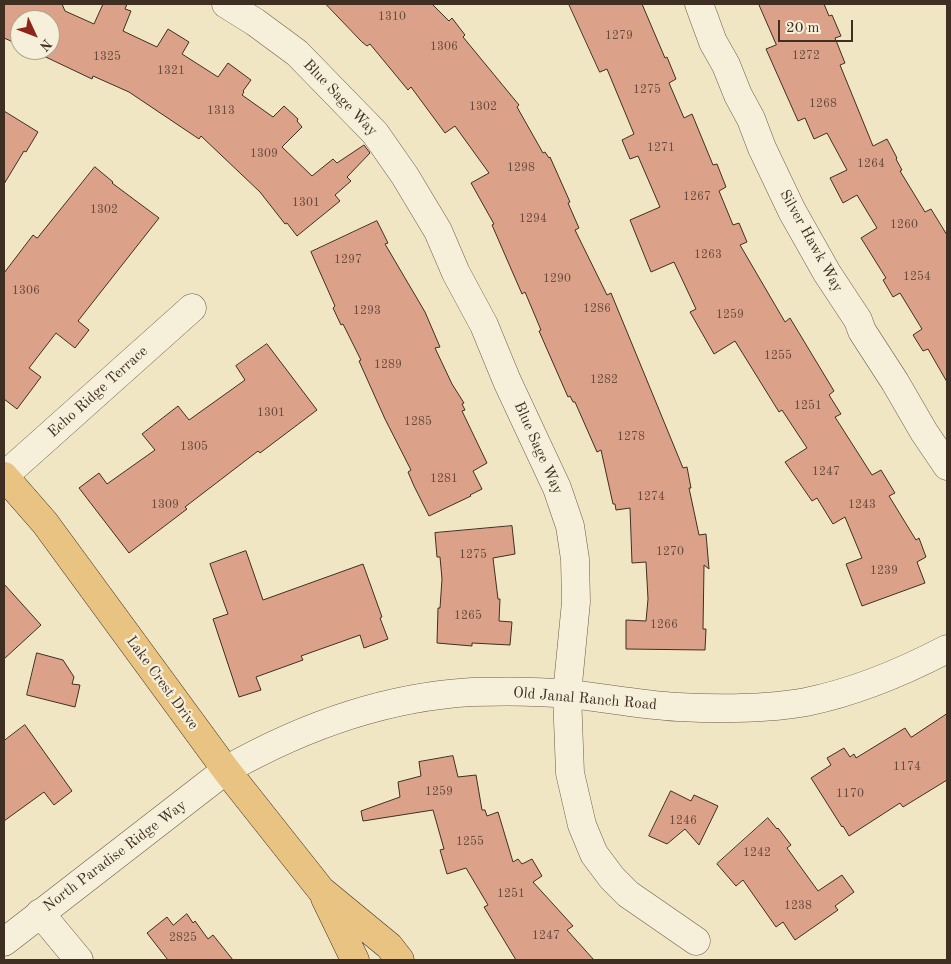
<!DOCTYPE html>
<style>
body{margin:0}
#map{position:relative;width:951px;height:964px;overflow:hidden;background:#f1e6c4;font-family:"Old Standard TT",serif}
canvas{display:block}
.frame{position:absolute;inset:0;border:5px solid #3f2e22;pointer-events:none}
.north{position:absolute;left:10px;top:10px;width:50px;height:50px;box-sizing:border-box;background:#f6efd9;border:1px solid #ada290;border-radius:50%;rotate:133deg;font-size:14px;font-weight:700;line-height:20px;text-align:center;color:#3f2e22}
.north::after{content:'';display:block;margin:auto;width:18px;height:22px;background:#8f2418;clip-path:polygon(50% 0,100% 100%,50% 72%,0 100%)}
.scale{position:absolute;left:778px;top:20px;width:75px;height:22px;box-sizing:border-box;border:2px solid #3f2e22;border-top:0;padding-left:6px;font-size:15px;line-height:18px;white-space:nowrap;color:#3f2e22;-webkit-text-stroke:4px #f6efd9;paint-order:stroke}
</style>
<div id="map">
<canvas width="951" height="964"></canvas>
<div class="frame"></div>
<div class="north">N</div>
<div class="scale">20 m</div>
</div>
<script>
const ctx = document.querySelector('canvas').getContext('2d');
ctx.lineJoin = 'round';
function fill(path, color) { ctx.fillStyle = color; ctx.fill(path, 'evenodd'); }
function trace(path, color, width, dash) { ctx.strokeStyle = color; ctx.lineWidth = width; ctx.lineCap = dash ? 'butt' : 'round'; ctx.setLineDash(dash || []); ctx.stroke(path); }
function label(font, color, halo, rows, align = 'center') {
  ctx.font = font + ' "Old Standard TT",serif'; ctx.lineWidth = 4.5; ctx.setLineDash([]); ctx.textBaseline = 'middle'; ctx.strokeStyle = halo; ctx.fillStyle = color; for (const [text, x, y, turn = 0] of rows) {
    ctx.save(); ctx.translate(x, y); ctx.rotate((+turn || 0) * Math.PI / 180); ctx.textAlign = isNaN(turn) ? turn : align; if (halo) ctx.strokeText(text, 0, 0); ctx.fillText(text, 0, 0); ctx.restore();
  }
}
const building = new Path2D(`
 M4 4H62L65 11 94 24 103 4H127L125 9 131 11 123 31 157 47 168 29 189 42 182 54 218 77 228 63 251 80 243 91 244 92 242 95 273 117 284 106 298 119 297 121 302 127 282 147 312 176 333 159 337 163 364 145 370 153 347 177 351 181 335 195 340 201 297 236 287 223 285 224 260 192 201 136 199 139 129 92 93 76 92 79 31 50H50V20H20V45L4 38Z
 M326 4H432L449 21 452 18 465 35 463 37 519 105 517 107 543 153 545 152 549 158 550 157 570 202 568 203 579 228 575 230 607 295 611 293 683 468 687 467 691 488H689L699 535 706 534 709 569 704 565 703 629H706L705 650 626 649V620L646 621 648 599 646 562 632 563 630 508 616 510 615 504H613L601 450 597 452 575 402H573L570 396 568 397 539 331 541 330 525 292 522 294 492 225 494 224 471 183 489 173 455 126 445 133 411 87 408 90 370 44 367 46 362 42Z
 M569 4H642L665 58 667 57 676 79 669 83 684 118 692 114 713 165 717 164 726 187 719 191 733 225 739 223 747 242 740 245 785 322 790 318 834 391 829 395 841 414 835 417 872 475 881 470 895 493 889 496 916 540 919 538 926 557 917 562 925 583 862 606 846 564 862 558 845 517 833 524 817 498 812 501 785 462 807 448 782 410 779 412 735 341 714 354 690 312 696 309 674 262 651 272 630 220 660 207 638 156 630 159 622 140 634 134 607 69 600 72Z
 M759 4H824L829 16 832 15 841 36 835 38 845 63 840 65 873 146 887 139 897 158 896 159 902 170 900 171 925 212 931 209 947 235V382L928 349 923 351 913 335 922 329 900 293 893 297 883 280 886 278 861 238 877 228 857 195 843 203 830 178 847 170 827 133 814 139 805 118 798 121 766 49 776 45Z
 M4 111 38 132 26 152 24 151 4 184Z
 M95 167 113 182 112 183 159 218 78 321 89 330 75 348 56 333 29 368 41 377 17 409 4 399V273L33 235 37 238Z
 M377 221 388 243 385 244 425 312 440 347 435 348 452 384 464 403 462 404 465 410 462 411 487 463 473 471 482 489 470 495 471 496 429 516 414 486 408 472 411 470 385 419 359 361 361 360 343 324 341 325 333 308 335 306 311 252Z
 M267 344 317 410 260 453 258 451 185 507 187 509 129 553 79 488 99 473 107 484 155 450 142 434 178 406 189 420 245 380 236 366Z
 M512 526 515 554 493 558 498 599H500L499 621 512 622 510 645 472 643V646L437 643 438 608H440L442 579 440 557H437L435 533Z
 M246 551 263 600 363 564 382 617 380 618 388 639 364 648 360 635 301 656 303 660 256 677 261 690 239 697 213 619 228 614 210 564Z
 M4 584 41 625 4 659Z
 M37 653 63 660 74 677 72 684 80 685 75 707 27 695Z
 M947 714V780L903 807 900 803 849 836 843 826 842 827 811 778 831 765 827 758 844 748 850 757 854 754 856 758 905 728 911 737Z
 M25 725 72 791 54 805 44 792 4 821V741Z
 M453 756 458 777 476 775 482 810H485L487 816 498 812 513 862 518 859 522 864 532 859 542 876 533 882 573 926 567 930 594 960H516L484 907 488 905 466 868 447 874 440 850 444 849 433 810 363 821 361 811 400 797 398 782 421 776 419 762Z
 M671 791 691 801 694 795 718 806 699 845 685 829 667 844 649 836Z
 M768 818 777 829 778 828 791 845 787 848 818 891 842 875 854 892 835 906 838 910 795 940 783 922 776 927 743 880 736 886 717 864Z
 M187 914 193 923 195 921 208 939 213 935 233 960H168L147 933 167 917 173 925Z`);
const minor = new Path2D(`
 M226 4 255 22 297 53 375 133 405 176 438 231 456 273 484 325 507 381 557 488 570 526 575 559 576 602 567 694 570 773 582 825 594 854 612 878 628 894 696 941
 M699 4 713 42 726 65 738 95 751 119 762 148 792 211 827 273 858 320 862 331 895 382 924 432 947 466
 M4 476 192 308
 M40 913 79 960
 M4 942 226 770C302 727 384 697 472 692 504 691 538 691 570 694 606 698 642 705 678 707 718 709 767 709 806 702 855 692 903 672 947 649`);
const major = new Path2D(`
 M4 476 45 523 226 770 321 890 389 946 400 960
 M325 898 355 960`);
const numberNames = [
 ["1310",392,17],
 ["1279",619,36],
 ["1306",444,47],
 ["1272",806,56],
 ["1325",107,57],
 ["1321",171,71],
 ["1275",647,90],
 ["1268",823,104],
 ["1302",483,107],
 ["1313",221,111],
 ["1271",661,148],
 ["1309",264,154],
 ["1264",871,164],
 ["1298",521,168],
 ["1267",697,197],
 ["1301",306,203],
 ["1302",104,210],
 ["1294",533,219],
 ["1260",904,225],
 ["1263",708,255],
 ["1297",348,260],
 ["1254",917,277],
 ["1290",557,279],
 ["1306",26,291],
 ["1286",597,309],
 ["1293",367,311],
 ["1259",730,315],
 ["1255",778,356],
 ["1289",388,365],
 ["1282",604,380],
 ["1251",808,406],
 ["1301",271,413],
 ["1285",418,422],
 ["1278",631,437],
 ["1305",194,447],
 ["1247",826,472],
 ["1281",444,479],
 ["1274",651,497],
 ["1309",165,505],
 ["1243",862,505],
 ["1270",670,552],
 ["1275",473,555],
 ["1239",884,571],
 ["1265",468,616],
 ["1266",664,625],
 ["1174",907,767],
 ["1259",439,792],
 ["1170",850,794],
 ["1246",683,821],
 ["1255",470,842],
 ["1242",757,853],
 ["1251",511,894],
 ["1238",798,906],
 ["1247",546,936],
 ["2825",183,938]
];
const streetNames = [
 ["Blue Sage Way",340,98,46],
 ["Silver Hawk Way",811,241,61],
 ["Echo Ridge Terrace",98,392,-42],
 ["Blue Sage Way",538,448,66],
 ["Lake Crest Drive",162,683,54],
 ["Old Janal Ranch Road",585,699,5],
 ["North Paradise Ridge Way",115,856,-37]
];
fill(building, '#dca289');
trace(building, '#3f2e22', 1);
trace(minor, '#6c5c4a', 29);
trace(major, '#3f2e22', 29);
trace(minor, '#f6efd9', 28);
trace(major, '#e8c382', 28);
label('12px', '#664b3c', null, numberNames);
label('15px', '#3f2e22', '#f6efd9', streetNames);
</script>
